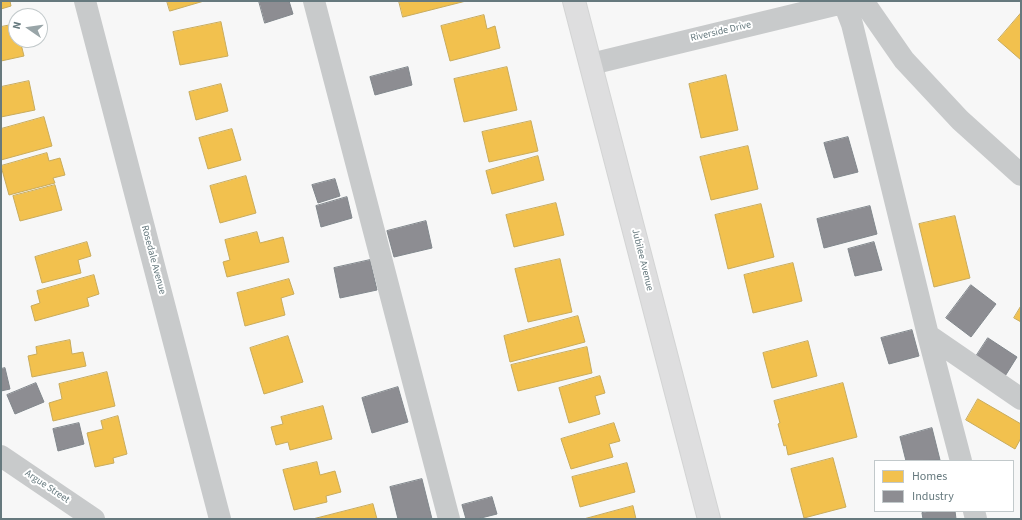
<!DOCTYPE html>
<style>
body{margin:0}
#map{position:relative;width:1022px;height:520px;overflow:hidden;background:#f7f7f7;font-family:"Source Sans 3",sans-serif}
canvas{display:block}
.frame{position:absolute;inset:0;border:2px solid #66797e;pointer-events:none}
.legend{position:absolute;left:874px;top:460px;width:140px;height:52px;box-sizing:border-box;background:#fff;border:1px solid #c2c9cb;margin:0;padding:5px 7px;list-style:none;font-size:12px;color:#66797e}
.legend li{display:flex;align-items:center;gap:8px;height:20px}
.legend b{width:20px;border:1px solid #c2c9cb}
.north{position:absolute;left:8px;top:8px;width:40px;height:40px;box-sizing:border-box;background:#fff;border:1px solid #c2c9cb;border-radius:50%;rotate:283deg;font-size:11px;font-weight:700;line-height:16px;text-align:center;color:#66797e}
.north::after{content:'';display:block;margin:auto;width:14px;height:18px;background:#99a5a8;clip-path:polygon(50% 0,100% 100%,50% 72%,0 100%)}
</style>
<div id="map">
<canvas width="1022" height="520"></canvas>
<div class="frame"></div>
<ul class="legend">
<li><b style="height:11px;background:#f2c14e"></b>Homes</li>
<li><b style="height:11px;background:#8d8d92"></b>Industry</li>
</ul>
<div class="north">N</div>
</div>
<script>
const ctx = document.querySelector('canvas').getContext('2d');
ctx.lineJoin = 'round';
function fill(path, color) { ctx.fillStyle = color; ctx.fill(path, 'evenodd'); }
function trace(path, color, width, dash) { ctx.strokeStyle = color; ctx.lineWidth = width; ctx.lineCap = dash ? 'butt' : 'round'; ctx.setLineDash(dash || []); ctx.stroke(path); }
function label(font, color, halo, rows, align = 'center') {
  ctx.font = font + ' "Source Sans 3",sans-serif'; ctx.lineWidth = 4; ctx.setLineDash([]); ctx.textBaseline = 'middle'; ctx.strokeStyle = halo; ctx.fillStyle = color; for (const [text, x, y, turn = 0] of rows) {
    ctx.save(); ctx.translate(x, y); ctx.rotate((+turn || 0) * Math.PI / 180); ctx.textAlign = isNaN(turn) ? turn : align; if (halo) ctx.strokeText(text, 0, 0); ctx.fillText(text, 0, 0); ctx.restore();
  }
}
const homes = new Path2D(`
 M1 1H10L11 6 1 9Z
 M167 1H204L170 11Z
 M399 1H466L403 17Z
 M1021 13V60L998 40Z
 M484 15 487 29 495 26 500 48 450 61 441 26Z
 M221 22 228 56 180 65 173 32Z
 M16 24V40H20L24 56 1 61V27Z
 M507 67 517 110 464 122 454 79Z
 M726 75 738 130 701 138 689 84Z
 M29 81 35 110 1 117V87Z
 M221 84 228 111 196 120 189 92Z
 M44 117 52 146 1 160V129Z
 M531 121 538 151 489 162 482 132Z
 M232 129 241 160 208 169 199 138Z
 M748 146 758 189 711 200 700 157Z
 M47 153 49 161 60 158 65 175 53 178 55 183 9 195 1 166Z
 M538 156 544 180 492 194 486 171Z
 M246 176 256 213 220 223 210 186Z
 M55 185 62 210 20 221 13 196Z
 M556 203 564 235 514 247 506 215Z
 M761 204 774 257 728 269 715 215Z
 M955 216 970 278 934 287 919 224Z
 M257 232 260 243 283 237 289 262 227 277 223 262 230 260 225 240Z
 M87 242 91 256 78 260 81 273 42 283 35 257Z
 M560 259 572 312 528 322 515 269Z
 M793 263 802 301 753 313 744 275Z
 M94 275 99 294 87 298 89 306 35 321 31 306 40 303 37 291Z
 M289 279 294 294 281 298 285 315 245 326 237 293Z
 M1021 306V322L1014 318Z
 M578 316 585 342 510 362 504 336Z
 M288 336 303 382 264 394 250 348Z
 M70 340 72 354 83 352 86 366 32 377 28 356 37 354 36 347Z
 M808 341 817 376 772 388 763 353Z
 M587 347 592 373 518 391 511 365Z
 M107 372 115 406 53 421 49 403 62 399 59 384Z
 M600 376 605 393 595 396 600 414 569 423 559 388Z
 M843 383 857 437 788 455 786 445 784 446 778 424 780 423 774 401Z
 M978 399 1021 424V438L1015 449 966 420Z
 M323 406 332 439 290 450 288 442 276 445 271 427 283 424 281 417Z
 M118 416 127 454 113 458 114 463 95 467 87 433 103 429 101 421Z
 M614 423 620 441 609 444 613 457 571 469 561 439Z
 M833 458 846 507 804 518 791 469Z
 M317 462 320 475 335 471 341 492 326 496 327 502 294 510 283 470Z
 M627 463 635 492 580 507 572 477Z
 M373 504 377 519H313Z
 M633 506 636 519H584Z`);
const industry = new Path2D(`
 M259 1H289L293 14 265 23Z
 M408 67 412 85 375 95 370 77Z
 M848 137 858 172 834 178 824 143Z
 M335 179 340 196 318 203 312 185Z
 M347 197 352 218 321 227 316 206Z
 M870 206 877 234 824 248 817 219Z
 M426 221 432 248 394 257 387 231Z
 M874 242 882 270 855 276 848 249Z
 M370 260 377 290 340 298 334 268Z
 M971 285 996 304 971 337 946 318Z
 M912 330 919 356 889 364 881 338Z
 M988 338 1017 357 1002 381 973 361Z
 M5 368 10 389 1 391V369Z
 M36 383 44 402 15 414 7 395Z
 M398 387 408 422 372 433 362 398Z
 M79 423 84 444 58 451 53 429Z
 M932 428 940 460 906 461 900 437Z
 M422 479 432 519H398L390 487Z
 M492 497 497 514 477 519H466L462 505Z
 M931 511H955L956 519H923L922 513Z`);
const minor = new Path2D(`
 M85 1 220 519
 M314 1 449 519
 M863 1 904 60 960 120 1021 175
 M844 3 852 24 928 335 961 461
 M591 64 851 1
 M928 335 1021 399
 M1 456 94 519
 M974 511 976 519`);
const major = new Path2D(`
 M574 1 709 519`);
const streetNames = [
 ["Riverside Drive",721,32,-13],
 ["Rosedale Avenue",153,260,75],
 ["Jubilee Avenue",642,260,76],
 ["Argue Street",47,487,34]
];
fill(homes, '#f2c14e');
trace(homes, '#c8ab5c', 1);
fill(industry, '#8d8d92');
trace(industry, '#81878c', 1);
trace(major, '#d3d4d4', 24);
trace(minor, '#c8cacb', 22);
trace(major, '#dededf', 22);
label('10px', '#66797e', '#fff', streetNames);
</script>
